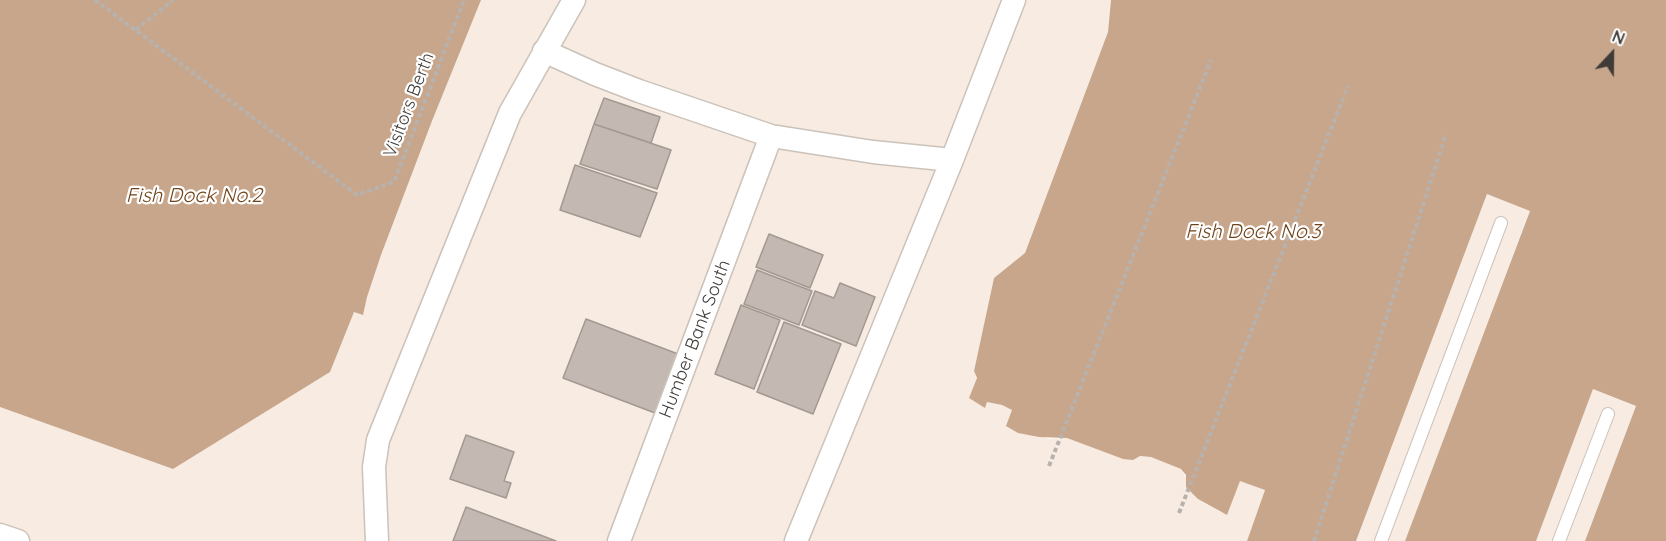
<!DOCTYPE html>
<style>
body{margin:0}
#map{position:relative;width:1666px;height:541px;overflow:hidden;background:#fef8f3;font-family:Quicksand,sans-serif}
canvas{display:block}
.north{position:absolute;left:1582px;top:24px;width:60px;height:60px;-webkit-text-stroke:4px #fff;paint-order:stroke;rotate:22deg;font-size:16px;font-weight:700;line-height:24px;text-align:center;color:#3f3b38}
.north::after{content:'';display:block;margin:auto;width:21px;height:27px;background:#3f3b38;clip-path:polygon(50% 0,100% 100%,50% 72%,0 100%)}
</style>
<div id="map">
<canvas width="1666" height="541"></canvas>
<div class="north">N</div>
</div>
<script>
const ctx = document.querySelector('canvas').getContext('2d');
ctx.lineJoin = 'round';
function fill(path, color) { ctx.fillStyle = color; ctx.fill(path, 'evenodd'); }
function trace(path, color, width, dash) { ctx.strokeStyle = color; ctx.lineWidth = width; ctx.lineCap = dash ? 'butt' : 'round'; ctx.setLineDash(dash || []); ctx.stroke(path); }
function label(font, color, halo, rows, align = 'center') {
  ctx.font = font + ' Quicksand,sans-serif'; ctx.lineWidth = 4.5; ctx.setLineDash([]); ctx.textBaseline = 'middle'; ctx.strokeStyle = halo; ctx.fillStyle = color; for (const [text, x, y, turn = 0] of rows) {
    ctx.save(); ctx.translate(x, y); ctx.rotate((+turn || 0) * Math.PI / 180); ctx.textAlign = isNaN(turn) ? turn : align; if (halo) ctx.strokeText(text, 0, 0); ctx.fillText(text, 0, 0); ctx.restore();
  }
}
const built = new Path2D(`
 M481 0H1111L1108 32 1025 253 994 278 974 371 985 408 987 402 1002 405 1012 410 1048 439 1067 438 1123 459 1140 456 1151 457 1181 469 1198 499 1220 512 1227 514 1240 480 1265 490 1247 541H0V407L173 469 330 372 354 312 363 314 367 297 381 255 432 121Z
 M1487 194 1530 210 1405 541H1356Z
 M1593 389 1636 406 1585 541H1536Z`);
const water = new Path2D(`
 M0 0H481L432 121 381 255 367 297 363 315 354 312 330 372 173 469 0 407Z
 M1111 0H1666V541H1585L1636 406 1593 389 1536 541H1405L1530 211 1487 194 1356 541H1247L1265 490 1240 481 1227 515 1198 499 1186 487V475L1181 469 1151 457 1140 456 1133 460 1123 459 1067 438 1039 437 1018 433 1006 426 1012 410 1002 405 987 402 985 408 969 398 977 378 974 371 994 278 1025 253 1108 32Z`);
const building = new Path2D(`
 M604 98 660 117 651 143 594 124Z
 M594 124 671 150 657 189 580 164Z
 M575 165 657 193 640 237 560 210Z
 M769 234 823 255 810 288 756 267Z
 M757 270 812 291 799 325 744 304Z
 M840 283 875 297 856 346 802 325 815 291 834 298Z
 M741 305 780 320 754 389 715 374Z
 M586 319 678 354 655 413 563 378Z
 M784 322 841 344 813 414 757 392Z
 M466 435 514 452 504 481 511 483 506 498 450 479Z
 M466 507 556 541H453Z`);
const path = new Path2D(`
 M95 0 357 195 394 182 464 0
 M136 30 173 0
 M1049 466 1211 60
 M1179 513 1348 86
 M1314 541 1446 134`);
const service = new Path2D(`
 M1381 541 1501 223
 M1559 541 1608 414`);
const minor = new Path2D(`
 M544 51 595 74 639 91 771 136 873 152 952 160
 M0 535 18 541
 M377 541 374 467 378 440 510 113 574 0
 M619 541 771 136
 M796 541 952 160 1014 0`);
const streetNames = [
 ["Visitors Berth",409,105,-69],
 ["Humber Bank South",695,339,-69]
];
const waterNames = [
 ["Fish Dock No.2",194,196],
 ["Fish Dock No.3",1253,232]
];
fill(built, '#f8ebe1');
fill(water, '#c7a68c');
fill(building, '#c3b9b2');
trace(building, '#a29992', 1.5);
trace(service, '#cbc2ba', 14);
trace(minor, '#cbc2ba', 25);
trace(path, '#b7b2ad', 4, [4.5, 3]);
trace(service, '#fff', 12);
trace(minor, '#fff', 22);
label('18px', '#3f3b38', '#fff', streetNames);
label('italic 20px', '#70441a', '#fff', waterNames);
</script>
